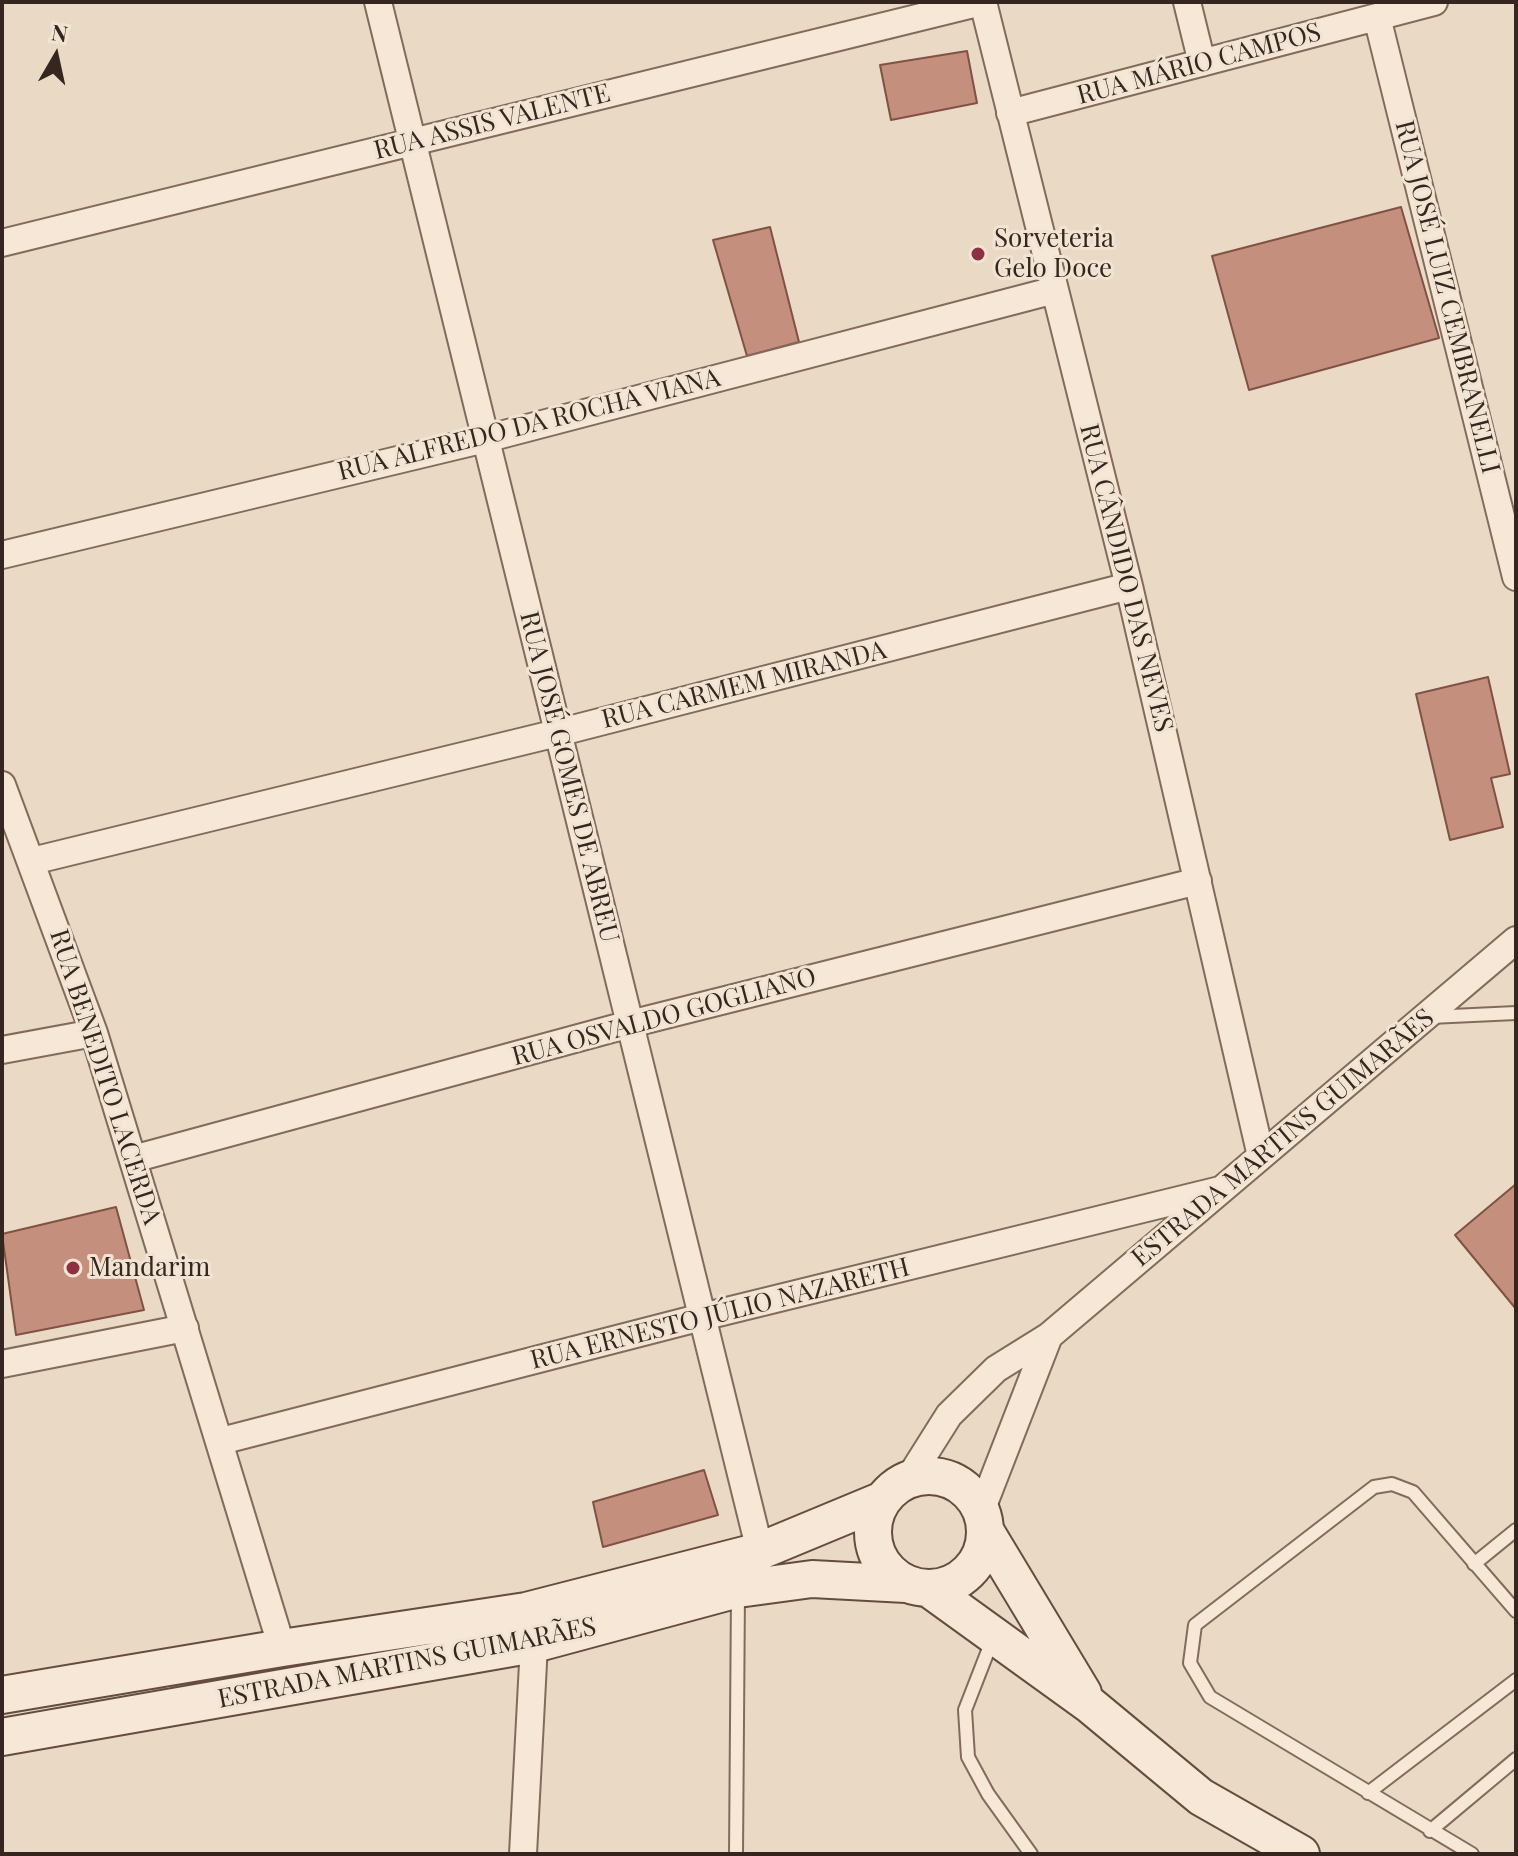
<!DOCTYPE html>
<meta charset="utf-8">
<style>
body{margin:0}
#map{position:relative;width:1518px;height:1856px;overflow:hidden;background:#ead9c4;font-family:"Playfair Display",serif}
canvas{display:block}
.frame{position:absolute;inset:0;border:4px solid #35261f;pointer-events:none}
.north{position:absolute;left:16px;top:16px;width:80px;height:80px;-webkit-text-stroke:6px #f2e4d3;paint-order:stroke;rotate:9deg;font-size:22px;font-weight:700;line-height:32px;text-align:center;color:#35261f}
.north::after{content:'';display:block;margin:auto;width:28px;height:36px;background:#35261f;clip-path:polygon(50% 0,100% 100%,50% 72%,0 100%)}
</style>
<div id="map">
<canvas width="1518" height="1856"></canvas>
<div class="frame"></div>
<div class="north">N</div>
</div>
<script>
const ctx = document.querySelector('canvas').getContext('2d');
ctx.lineJoin = 'round';
function fill(path, color) { ctx.fillStyle = color; ctx.fill(path, 'evenodd'); }
function trace(path, color, width, dash) { ctx.strokeStyle = color; ctx.lineWidth = width; ctx.lineCap = dash ? 'butt' : 'round'; ctx.setLineDash(dash || []); ctx.stroke(path); }
function label(font, color, halo, rows, align = 'center') {
  ctx.font = font + ' "Playfair Display",serif'; ctx.lineWidth = 6; ctx.setLineDash([]); ctx.textBaseline = 'middle'; ctx.strokeStyle = halo; ctx.fillStyle = color; for (const [text, x, y, turn = 0] of rows) {
    ctx.save(); ctx.translate(x, y); ctx.rotate((+turn || 0) * Math.PI / 180); ctx.textAlign = isNaN(turn) ? turn : align; if (halo) ctx.strokeText(text, 0, 0); ctx.fillText(text, 0, 0); ctx.restore();
  }
}
const building = new Path2D(`
 M967 51 977 103 891 120 880 65Z
 M1401 207 1439 338 1249 390 1212 256Z
 M770 227 799 342 747 356 713 240Z
 M1488 677 1510 774 1491 778 1503 827 1450 840 1416 694Z
 M1516 1184V1309L1455 1235Z
 M116 1207 144 1310 16 1335 2 1234Z
 M704 1470 718 1515 603 1547 593 1502Z`);
const lane = new Path2D(`
 M1430 1017 1516 1013
 M1474 1564 1516 1530
 M993 1638 965 1710 968 1757 988 1794 1031 1854
 M1368 1793 1516 1680
 M1430 1831 1516 1759
 M736 1854 738 1592
 M1472 1854 1210 1697 1190 1663 1195 1625 1374 1487 1392 1484 1413 1492 1516 1611`);
const street = new Path2D(`
 M378 2 760 1551
 M983 2 1129 586 1261 1156
 M1187 2 1202 63
 M1377 17 1516 577
 M1010 113 1434 2
 M2 243 982 2
 M2 555 485 439 1055 290
 M2 785 94 1033 282 1648
 M32 861 557 733 1129 586
 M2 1050 94 1033
 M133 1159 630 1024 1198 881
 M2 1364 185 1328
 M221 1441 702 1317 1220 1190
 M908 1480 949 1415 996 1369 1049 1336 1516 940
 M981 1511 1049 1336
 M523 1854 534 1644 531 1630`);
const secondary = new Path2D(`
 M873 1532a56 56 0 1 1 112 0a56 56 0 1 1-112 0Z
 M986 1532 1083 1693
 M928 1588 1090 1705 1201 1797 1301 1854
 M2 1695 282 1648 526 1611 760 1551 883 1500
 M2 1737 534 1644 738 1589 812 1579 906 1584`);
const markers = [
 [978,254,8,"#8d3141"],
 [73,1268,8,"#8d3141"]
];
const streetNames = [
 ["RUA MÁRIO CAMPOS",1199,64,-15],
 ["RUA ASSIS VALENTE",492,122,-14],
 ["RUA JOSÉ LUIZ CEMBRANELLI",1447,297,76],
 ["RUA ALFREDO DA ROCHA VIANA",529,425,-14],
 ["RUA CÂNDIDO DAS NEVES",1126,578,76],
 ["RUA CARMEM MIRANDA",744,685,-14],
 ["RUA JOSÉ GOMES DE ABREU",569,777,76],
 ["RUA OSVALDO GOGLIANO",664,1017,-15],
 ["RUA BENEDITO LACERDA",105,1077,72],
 ["ESTRADA MARTINS GUIMARÃES",1283,1138,-40],
 ["RUA ERNESTO JÚLIO NAZARETH",720,1314,-14],
 ["ESTRADA MARTINS GUIMARÃES",407,1663,-11]
];
const poiNames = [
 ["Sorveteria",994,239],
 ["Gelo Doce",994,269],
 ["Mandarim",89,1268]
];
fill(building, '#c58f7d');
trace(building, '#805244', 2);
trace(lane, '#836b5c', 16);
trace(street, '#836b5c', 30);
trace(secondary, '#654c3f', 40);
trace(lane, '#f6e7d7', 12);
trace(street, '#f6e7d7', 26);
trace(secondary, '#f6e7d7', 36);
for (const [x, y, r, color] of markers) { const dot = new Path2D(); dot.arc(x, y, r, 0, 2 * Math.PI); ctx.fillStyle = color; ctx.fill(dot); trace(dot, '#f2e4d3', 3); }
label('26px', '#35261f', '#f2e4d3', streetNames);
label('26px', '#35261f', '#f2e4d3', poiNames, 'left');
</script>
